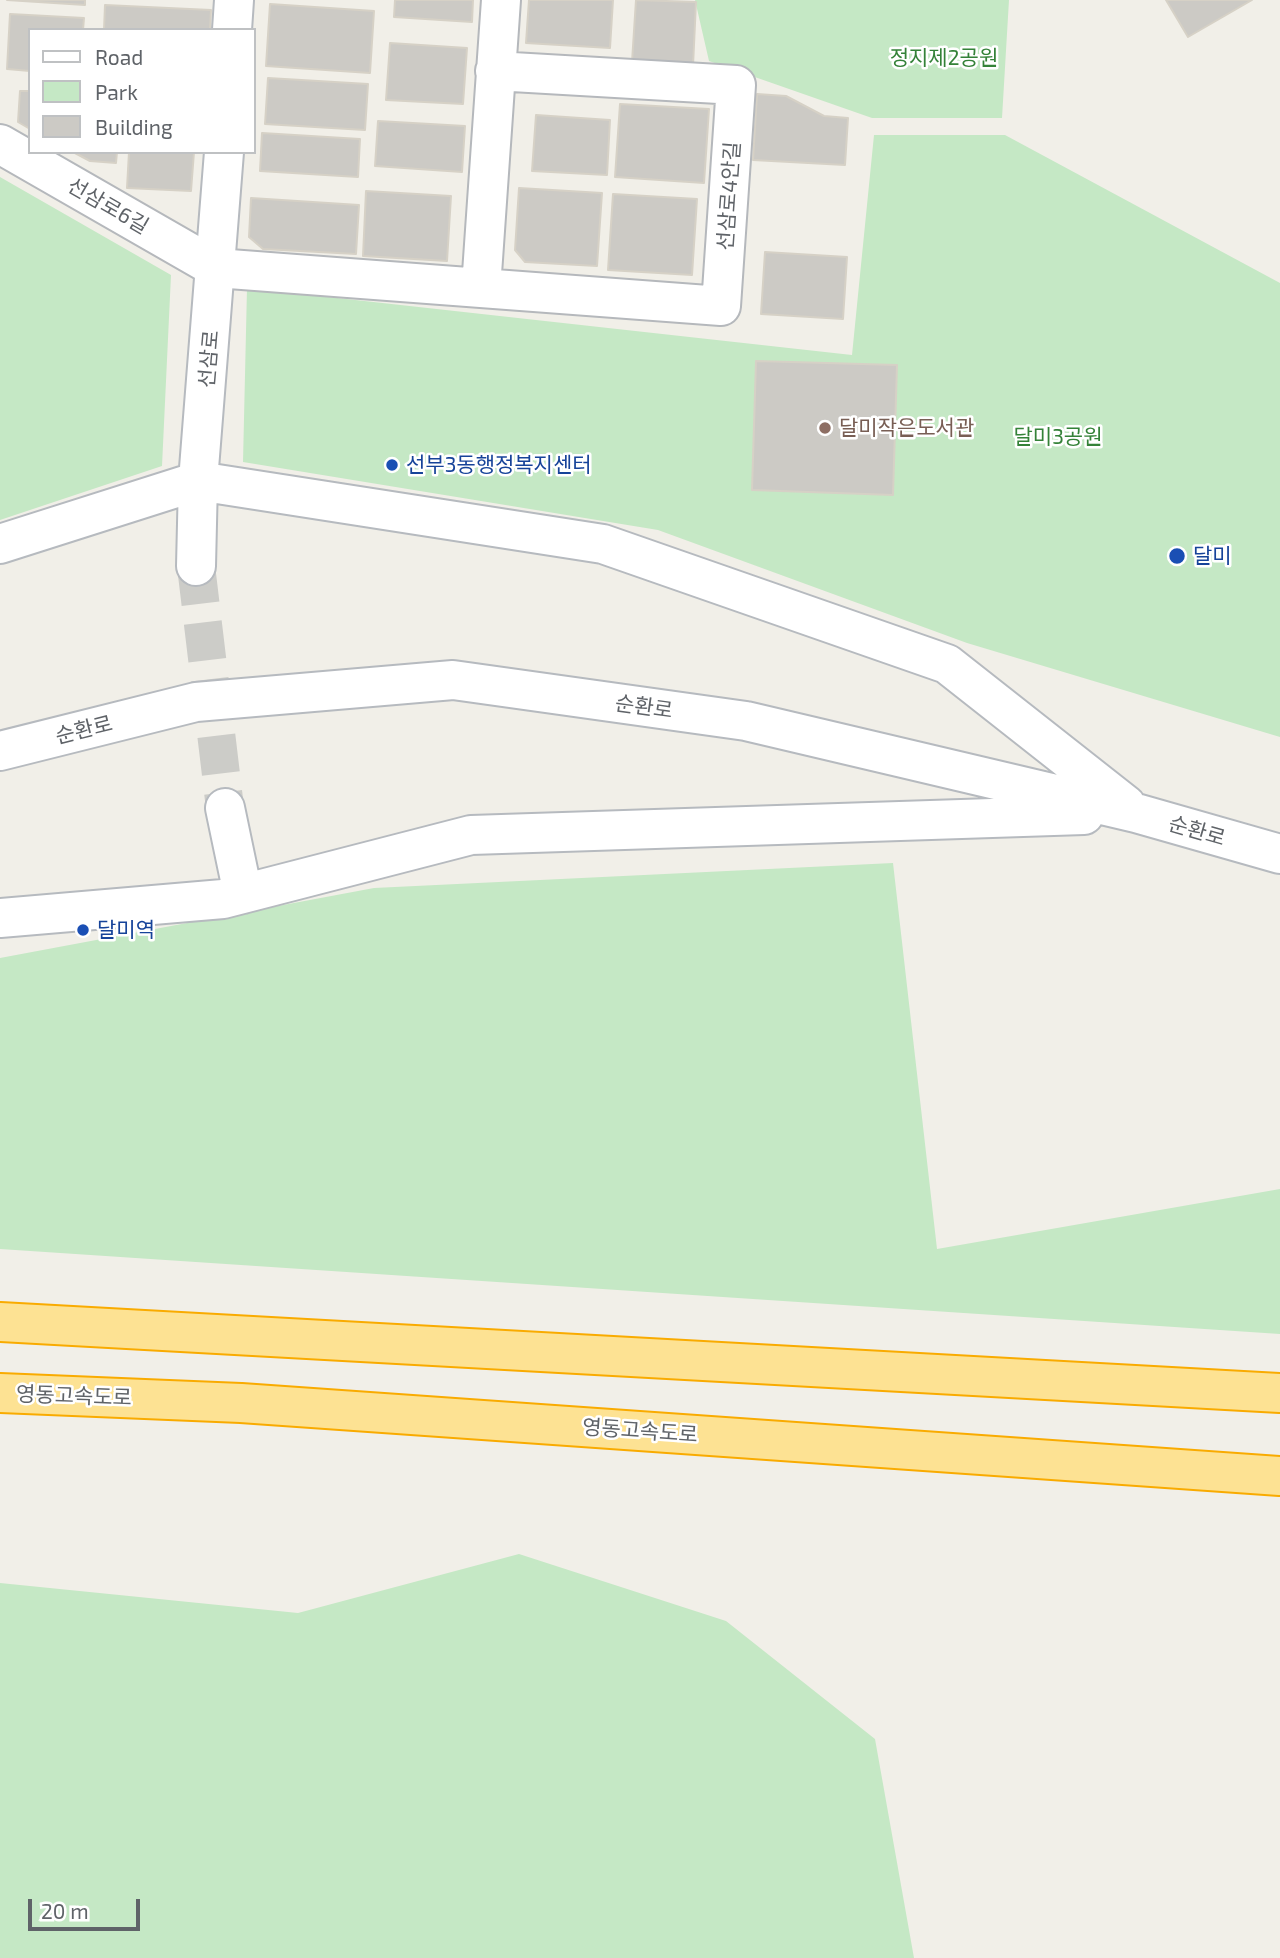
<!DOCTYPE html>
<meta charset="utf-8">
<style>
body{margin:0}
#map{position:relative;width:1280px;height:1958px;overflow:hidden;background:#f1efe8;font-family:"Exo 2",sans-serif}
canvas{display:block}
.legend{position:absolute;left:28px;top:28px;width:228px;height:126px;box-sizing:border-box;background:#fff;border:2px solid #bfc1c3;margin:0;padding:9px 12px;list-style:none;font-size:21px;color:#5f6368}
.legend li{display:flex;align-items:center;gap:14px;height:35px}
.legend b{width:35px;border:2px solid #bfc1c3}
.scale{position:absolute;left:28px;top:1899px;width:112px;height:32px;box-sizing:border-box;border:4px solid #5f6368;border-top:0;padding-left:9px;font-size:21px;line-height:24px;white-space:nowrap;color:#5f6368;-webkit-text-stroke:5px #fff;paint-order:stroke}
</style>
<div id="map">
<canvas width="1280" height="1958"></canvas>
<ul class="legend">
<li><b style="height:9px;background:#fff"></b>Road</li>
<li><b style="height:19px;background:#c5e8c5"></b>Park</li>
<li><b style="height:19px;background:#cccac5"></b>Building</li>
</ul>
<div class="scale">20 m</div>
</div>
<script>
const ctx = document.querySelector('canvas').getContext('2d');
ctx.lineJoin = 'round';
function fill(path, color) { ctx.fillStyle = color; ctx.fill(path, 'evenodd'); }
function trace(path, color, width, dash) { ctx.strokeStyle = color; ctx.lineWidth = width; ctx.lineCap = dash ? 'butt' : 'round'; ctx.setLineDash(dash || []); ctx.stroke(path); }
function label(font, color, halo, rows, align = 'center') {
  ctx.font = font + ' "Exo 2","Noto Sans KR",sans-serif'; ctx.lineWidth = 5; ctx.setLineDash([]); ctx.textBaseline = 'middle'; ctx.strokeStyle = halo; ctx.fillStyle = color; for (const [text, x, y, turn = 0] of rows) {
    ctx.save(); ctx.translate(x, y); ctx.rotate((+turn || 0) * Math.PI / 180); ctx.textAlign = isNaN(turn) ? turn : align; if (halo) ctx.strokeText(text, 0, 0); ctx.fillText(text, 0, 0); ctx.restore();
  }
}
const green = new Path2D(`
 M695 0H1009L1002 118H872L709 61Z
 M874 135H1005L1280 283V737L967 643 658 530 243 462 247 288 852 355Z
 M0 177 171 275 162 466 0 520Z
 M893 863 937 1249 1280 1189V1334L0 1249V958L374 888Z
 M519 1554 726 1621 875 1739 914 1958H0V1583L298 1613Z`);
const building = new Path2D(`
 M7 0H85V5Z
 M395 0H473L472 22 394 17Z
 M529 0H613L610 48 526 43Z
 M636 0 696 2 693 66 632 62Z
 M1166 0H1252L1188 37Z
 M270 4 374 11 370 73 266 66Z
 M105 5 211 10 210 30H104Z
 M10 14 84 18 83 30H30V71L7 69Z
 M390 43 467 48 463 104 386 100Z
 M268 78 368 84 365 130 265 124Z
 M20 91H30V129L18 122Z
 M757 94 786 96 824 116 848 118 845 165 753 160Z
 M620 104 709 109 704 183 615 177Z
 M536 115 610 120 607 175 532 171Z
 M378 121 465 126 462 172 375 166Z
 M262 133 360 139 358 177 260 171Z
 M73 152H117L116 163 90 161Z
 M129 152H194L191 191 127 188Z
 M519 188 602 193 597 266 525 262 515 250Z
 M366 191 451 196 447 261 363 256Z
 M613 194 697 199 692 275 608 270Z
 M251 198 359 205 356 254 263 249 249 237Z
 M765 252 847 257 843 319 761 314Z
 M756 361 897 365 893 495 752 490Z`);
const secondaryTunnel = new Path2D(`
 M196 566 225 808`);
const street = new Path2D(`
 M0 144 216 268 481 288 501 0
 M481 288 721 306 736 85 495 71`);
const secondary = new Path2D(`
 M232 30 234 0
 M0 544 198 481 603 544 947 664 1126 805
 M196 566 198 481 224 152
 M0 751 196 702 453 680 746 721 1136 813 1280 854
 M225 808 243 894
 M0 918 223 899 471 835 1084 815`);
const highway = new Path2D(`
 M0 1322 1280 1393
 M0 1393 241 1403 1280 1476`);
const markers = [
 [825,428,7,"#8d6e63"],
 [392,465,7,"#1a4fb4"],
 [1177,556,9,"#1a4fb4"],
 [83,930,7,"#1a4fb4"]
];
const parkNames = [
 ["정지제2공원",944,58],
 ["달미3공원",1058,437]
];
const streetNames = [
 ["선삼로4안길",729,196,-86],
 ["선삼로6길",108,206,30],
 ["선삼로",209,359,-85],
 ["순환로",644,707,8],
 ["순환로",84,730,-14],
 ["순환로",1197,831,16],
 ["영동고속도로",74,1396,2],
 ["영동고속도로",640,1431,4]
];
const educationNames = [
 ["달미작은도서관",839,428]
];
const transitNames = [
 ["선부3동행정복지센터",406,465],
 ["달미",1193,556],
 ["달미역",97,930]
];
fill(green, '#c5e8c5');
fill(building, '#cccac5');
trace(building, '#d6d1c6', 2);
trace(secondaryTunnel, '#ccccc8', 38, [38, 19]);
trace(street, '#b5b8bc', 42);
trace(secondary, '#b6babf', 42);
trace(highway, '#f9ab00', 42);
trace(street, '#fff', 38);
trace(secondary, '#fff', 38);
trace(highway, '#fde293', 38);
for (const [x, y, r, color] of markers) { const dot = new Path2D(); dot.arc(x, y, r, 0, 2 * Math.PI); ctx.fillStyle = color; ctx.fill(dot); trace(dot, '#fff', 2.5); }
label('21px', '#348238', '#fff', parkNames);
label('21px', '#5f6368', '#fff', streetNames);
label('21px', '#785e54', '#fff', educationNames, 'left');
label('21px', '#164399', '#fff', transitNames, 'left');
</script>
